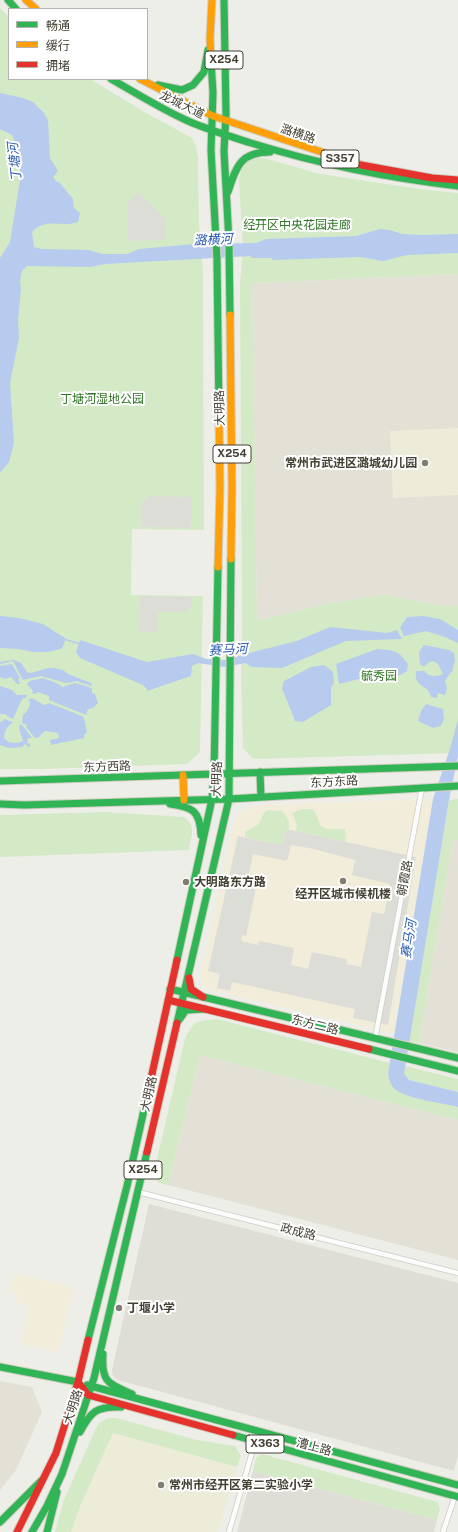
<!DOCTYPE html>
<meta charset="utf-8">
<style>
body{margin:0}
#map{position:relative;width:458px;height:1532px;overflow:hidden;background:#eeeee8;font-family:"Public Sans","Noto Sans SC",sans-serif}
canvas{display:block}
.legend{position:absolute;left:8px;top:8px;width:140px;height:72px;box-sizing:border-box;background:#fff;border:1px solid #b4b3ae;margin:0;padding:5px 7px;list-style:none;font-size:12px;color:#444134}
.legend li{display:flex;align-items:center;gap:8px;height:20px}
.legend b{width:20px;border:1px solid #b4b3ae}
</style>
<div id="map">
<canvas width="458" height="1532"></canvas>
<ul class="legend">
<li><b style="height:5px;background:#30b455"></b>畅通</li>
<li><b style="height:5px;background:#ff9f0a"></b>缓行</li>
<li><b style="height:5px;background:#e5322d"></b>拥堵</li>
</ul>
</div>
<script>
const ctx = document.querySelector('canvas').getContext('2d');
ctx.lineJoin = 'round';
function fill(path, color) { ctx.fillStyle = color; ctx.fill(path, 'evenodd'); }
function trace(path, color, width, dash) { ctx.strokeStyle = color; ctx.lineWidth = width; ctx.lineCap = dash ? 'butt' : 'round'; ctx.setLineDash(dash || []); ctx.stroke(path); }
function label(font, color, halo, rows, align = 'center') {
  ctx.font = font + ' "Public Sans","Noto Sans SC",sans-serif'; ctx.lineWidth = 4; ctx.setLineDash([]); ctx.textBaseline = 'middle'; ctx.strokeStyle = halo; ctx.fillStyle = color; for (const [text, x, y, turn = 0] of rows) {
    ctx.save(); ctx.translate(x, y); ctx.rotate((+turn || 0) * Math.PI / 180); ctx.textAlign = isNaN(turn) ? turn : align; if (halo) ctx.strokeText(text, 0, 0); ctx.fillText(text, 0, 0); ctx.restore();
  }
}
const residential = new Path2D(`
 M458 274V606H443L385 595 331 603 257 621 252 283Z
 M453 840H458V1052L419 1043Z
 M200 1055 458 1120V1260L168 1185Z
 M0 1381 32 1387 42 1412 16 1470 0 1490Z`);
const commercial = new Path2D(`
 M433 799 394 1034 207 989 200 978 234 824 239 814 250 808 261 805Z
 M15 1273 74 1288 58 1352 20 1344 29 1305 16 1302 18 1294 9 1291Z`);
const industrial = new Path2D(`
 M149 1204 458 1283V1455L454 1471 118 1380 113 1376 112 1370Z
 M253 1471 437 1520 434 1532H237Z`);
const education = new Path2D(`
 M458 428V495L393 498 390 431Z
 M113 1433 237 1467 218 1532H71L81 1504Z`);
const green = new Path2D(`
 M0 8 9 17V79H90L148 114 183 133 192 138 196 146 198 158 199 223 203 269 204 530 132 529 131 595 203 596 200 752 187 764 44 769H0Z
 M264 158 320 174 427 190 458 193V274L252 283 257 621 331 603 385 595 443 606H458V753L253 759 243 748 241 682 242 621 240 283 243 249 239 180C242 162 246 159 264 158Z
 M458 799V840H453L419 1043 408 1041 449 800Z
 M301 809H309L314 810 321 826 327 829H345L346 842 296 831 297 825 292 813Z
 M270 810C275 812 278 810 283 811L289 822V830L286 829 282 845 245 837V832C249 829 257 827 260 822 263 816 261 812 270 810Z
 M105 812 184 817C197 826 191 837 189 850L0 857V815Z
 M217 1019 390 1063 388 1073 397 1090 407 1095 458 1107V1120L200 1055 168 1185 159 1183 153 1176 185 1039C194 1020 197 1021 217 1019Z
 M405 1066 458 1079V1092L409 1080 403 1074Z
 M108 1418H116L197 1440 235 1446 241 1456 237 1467 113 1433 81 1504 71 1532H55L63 1502 96 1428 100 1422Z
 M262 1454 438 1502 440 1509 437 1520 253 1471 256 1458Z`);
const parking = new Path2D(`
 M138 192 165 218 166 240 128 241V203Z
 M151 496 192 497 191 528 142 527V501Z
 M140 596 192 597V607L183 612H158V632H139Z
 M286 829 416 857 388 1025 353 1018 355 1009 232 982 230 991 217 988 220 974 208 971 238 836 282 845ZM291 845 314 849 355 860 352 875 390 884 384 914 372 912 361 967 346 964 347 959 312 952 308 969 291 965 294 948 259 941 258 945 241 941 242 935 246 936 256 888V886L247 884 253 854 287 861Z`);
const water = new Path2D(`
 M0 93 23 98 33 102 44 113 48 120 50 158 58 171 53 177 57 182H59L73 199 74 208 80 213 78 222C62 228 46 217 32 232L34 247 42 249 89 250 102 254H127L139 249 194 244 256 243 266 239 356 236 380 229 390 230 402 234 422 235 458 234V253L407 255 383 261 360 257 272 260V258H251V256L105 264 90 267 27 266 22 271 20 281 21 289 18 321 19 338 10 383 14 443 9 462 0 473V258L10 242 21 174C18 167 15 139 12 135 9 133 3 131 0 129Z
 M0 616 19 618 43 624 65 638 64 645 61 649 48 652H33L19 649 0 648Z
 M424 616 440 619 458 630V643L445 637 426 631 404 636 400 628 407 617Z
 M330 627 387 633 397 630 402 639 346 641 282 668 252 667 246 663 224 667 198 663 192 666 191 676 147 691V689L143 685 80 658 76 652 80 640 147 662 193 654 206 659 226 660 245 654 297 641Z
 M424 645 449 650 454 653 455 660 452 672 450 673 445 681 447 688 445 695 438 693 437 698 431 697C429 684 413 688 416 671H424C428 677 436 677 443 674L438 664 433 661 428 663 424 667 420 664 419 652Z
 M377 649C393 651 398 649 408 664L407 671C390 682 395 673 380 674 374 674 369 676 364 676L363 678 339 684 336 664Z
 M14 660 21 663 27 672 31 673 48 668H54L63 670 68 674 91 683 92 686 79 682 78 681 66 683 41 676 23 680 13 661 0 664V662Z
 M12 664 20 678 18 679 20 684H17L11 677 5 679 0 677V666Z
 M324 665 333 672 334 684 331 687V705L303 722 295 721 282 688 284 681 311 667Z
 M43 678 59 684 62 687 75 683 92 688V693L95 694 98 703 93 708 88 709 86 715 49 700V696L38 692 35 694 32 693 33 691 27 684 30 681Z
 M0 686 12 690 17 695H27L26 698 22 699 13 719 7 716 5 714H0Z
 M32 698 44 705 48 704 49 703 82 716 84 718 87 732 84 735V738L51 745 50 740 59 738 58 733 45 731 41 734 40 737 35 738 26 727 27 725 22 723 23 715C27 712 30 707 30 702L28 700Z
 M426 704 443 709 444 719 441 726 433 728 418 721 421 711Z
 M4 719 13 722C10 725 6 728 5 732 0 743 16 745 23 741L19 728 20 724 23 726 32 738H28L27 743 30 744V747H28L27 745 24 744 23 747 9 748 0 745V722L3 721Z
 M458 719V756L449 800 404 1074 409 1080 458 1092V1107C442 1103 409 1099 396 1090 391 1086 389 1080 388 1073L433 799 451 746Z`);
const stream = new Path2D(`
 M63 639 81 644`);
const street = new Path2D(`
 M375 1039 422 788
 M138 1192 458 1273
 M229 1532 255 1442
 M443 1532 455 1496`);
const fast = new Path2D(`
 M8 0 16 9
 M224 0 226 113 224 151 229 242 230 315
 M211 61 213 93 211 150 217 259 219 416
 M111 79C136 93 161 109 188 121 208 130 230 136 251 143 319 164 387 178 458 186
 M158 85 182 90 193 85 204 72 208 50
 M228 192C236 167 240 152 270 152
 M260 772 261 797
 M0 781 458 766
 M0 804 24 805 229 799 458 786
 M170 804C193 807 200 811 201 835
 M177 960 212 799 214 774 218 567
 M170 989 458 1058
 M179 1020 186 1010 205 1009
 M177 1023 229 799 231 559
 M369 1049 458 1071
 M88 1340 127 1186 152 1074
 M103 1354C101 1383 109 1384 132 1394
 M0 1367 78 1382
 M87 1385 458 1485
 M80 1432C91 1411 97 1406 121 1407
 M233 1435 458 1497
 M0 1522 41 1481
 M32 1532 47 1506 62 1474 94 1378 147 1152
 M47 1532 57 1492`);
const slow = new Path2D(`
 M26 0 36 9
 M211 61 210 38 212 0
 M140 79 213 116 361 165
 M230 315 232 488 231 559
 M218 567 220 488 219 416
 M183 775 184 800`);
const jam = new Path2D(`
 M361 165 432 178 458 180
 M189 978 191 989 203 997
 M168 1000 369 1049
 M152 1074 177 960
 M147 1152 177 1023
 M78 1382 88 1395 233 1435
 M17 1532 56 1453 78 1382 88 1340`);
const markers = [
 [425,463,4,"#807e73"],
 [343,881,4,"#807e73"],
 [186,882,4,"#807e73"],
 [119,1308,4,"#807e73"],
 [161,1485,4,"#807e73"]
];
const shields = [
 [224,60,38],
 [340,159,38],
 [232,454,38],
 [143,1170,38],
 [265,1444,38]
];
const shieldNames = [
 ["X254",224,60],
 ["S357",340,159],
 ["X254",232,454],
 ["X254",143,1170],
 ["X363",265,1444]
];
const streetNames = [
 ["龙城大道",182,105,26],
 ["潞横路",298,134,19],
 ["大明路",220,408,-91],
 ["东方西路",107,767,-2],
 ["大明路",217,779,-88],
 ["东方东路",334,782,-3],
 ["朝霞路",405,878,-79],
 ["东方二路",315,1025,14],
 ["大明路",149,1094,-77],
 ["政成路",298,1232,14],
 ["大明路",73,1407,-72],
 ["漕上路",314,1447,15]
];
const parkNames = [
 ["经开区中央花园走廊",297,225],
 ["丁塘河湿地公园",102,399],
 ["毓秀园",379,676]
];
const poiNames = [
 ["常州市武进区潞城幼儿园",417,463,"right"],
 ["大明路东方路",194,882],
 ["经开区城市候机楼",343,894,"center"],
 ["丁堰小学",127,1308],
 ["常州市经开区第二实验小学",169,1485]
];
const waterNames = [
 ["丁塘河",15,162,-96],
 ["潞横河",213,240,-3],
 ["赛马河",228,650,-3],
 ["赛马河",409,939,-81]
];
fill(residential, '#e3e1d5');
fill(commercial, '#f2edda');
fill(industrial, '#deddd6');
fill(education, '#edecd9');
fill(green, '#d4eac6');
fill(parking, '#ddddd7');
fill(water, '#b6cbee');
trace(stream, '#b6cbee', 1.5);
trace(street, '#ccccc5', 6);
trace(fast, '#cfcec0', 9);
trace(slow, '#cfcec0', 9);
trace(jam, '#cfcec0', 9);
trace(street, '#fcfcfc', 4.5);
trace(fast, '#30b455', 7);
trace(slow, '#ff9f0a', 7);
trace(jam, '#e5322d', 7);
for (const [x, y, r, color] of markers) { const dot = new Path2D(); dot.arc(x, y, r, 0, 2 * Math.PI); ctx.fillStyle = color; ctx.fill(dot); trace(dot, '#fff', 1.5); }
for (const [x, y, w] of shields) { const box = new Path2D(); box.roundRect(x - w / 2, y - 9, w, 18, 3); ctx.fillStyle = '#fff'; ctx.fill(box); trace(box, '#444134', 1); }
label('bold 11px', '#444134', null, shieldNames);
label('12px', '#444134', '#fff', streetNames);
label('12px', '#337627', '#fff', parkNames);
label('bold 12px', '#444134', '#fff', poiNames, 'left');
label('italic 13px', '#2c5bb0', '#fff', waterNames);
</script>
